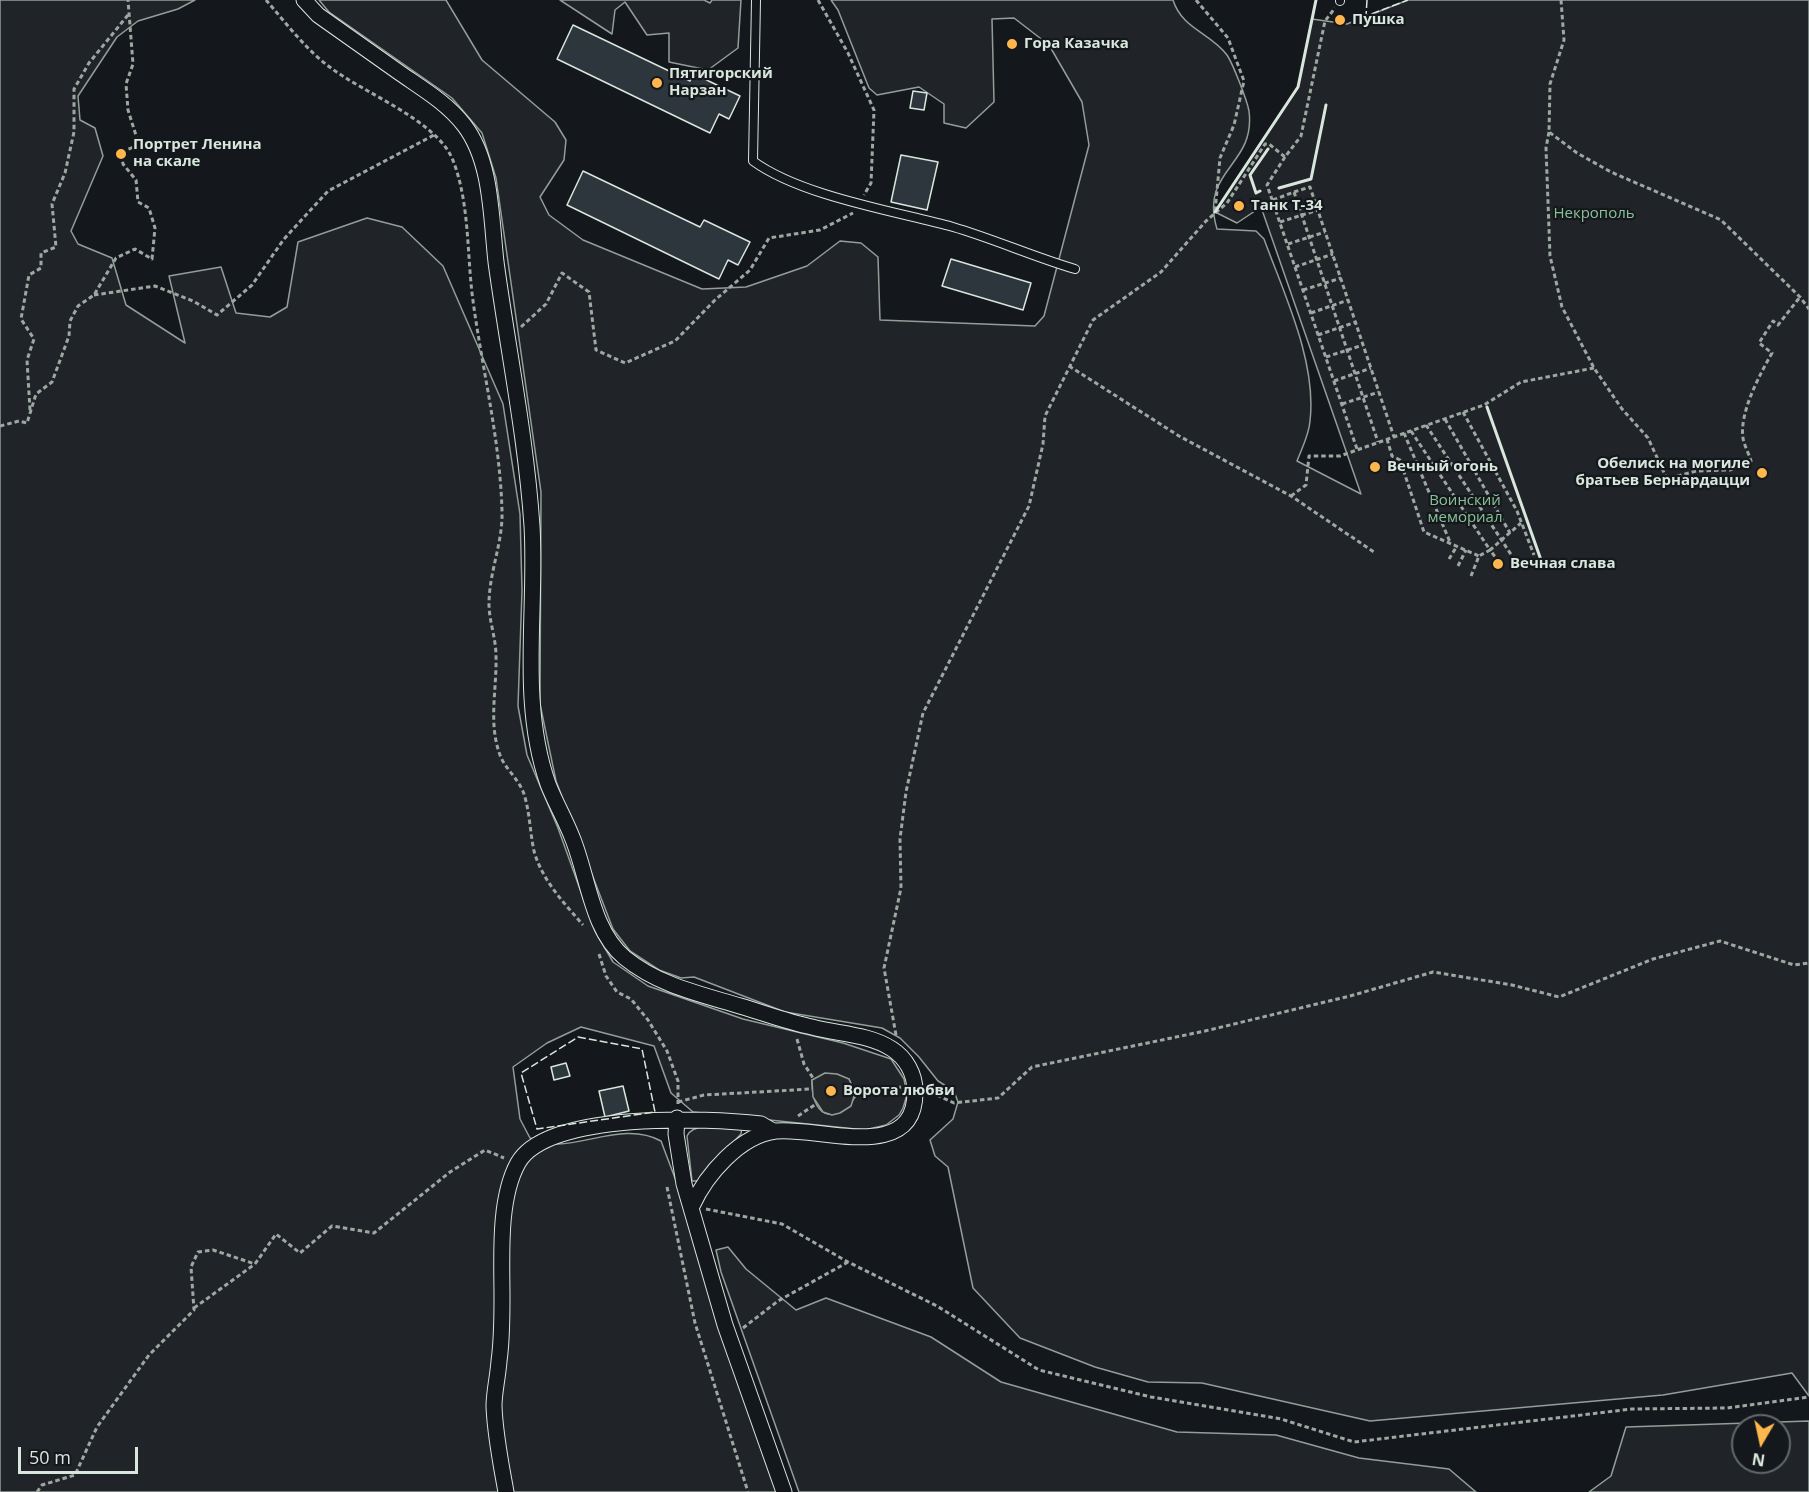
<!DOCTYPE html>
<meta charset="utf-8">
<style>
body{margin:0}
#map{position:relative;width:1809px;height:1492px;overflow:hidden;background:#14181c;font-family:"Open Sans",sans-serif}
canvas{display:block}
.north{position:absolute;left:1731px;top:1414px;width:60px;height:60px;box-sizing:border-box;background:#14181c;border:2px solid #626a69;border-radius:50%;rotate:189deg;font-size:16px;font-weight:700;line-height:24px;text-align:center;color:#d8e6dc}
.north::after{content:'';display:block;margin:auto;width:21px;height:27px;background:#ffb74d;clip-path:polygon(50% 0,100% 100%,50% 72%,0 100%)}
.scale{position:absolute;left:18px;top:1447px;width:120px;height:27px;box-sizing:border-box;border:3px solid #d8e6dc;border-top:0;padding-left:8px;font-size:18px;line-height:21px;white-space:nowrap;color:#d8e6dc;-webkit-text-stroke:4px #14181c;paint-order:stroke}
</style>
<div id="map">
<canvas width="1809" height="1492"></canvas>
<div class="north">N</div>
<div class="scale">50 m</div>
</div>
<script>
const ctx = document.querySelector('canvas').getContext('2d');
ctx.lineJoin = 'round';
function fill(path, color) { ctx.fillStyle = color; ctx.fill(path, 'evenodd'); }
function trace(path, color, width, dash) { ctx.strokeStyle = color; ctx.lineWidth = width; ctx.lineCap = dash ? 'butt' : 'round'; ctx.setLineDash(dash || []); ctx.stroke(path); }
function label(font, color, halo, rows, align = 'center') {
  ctx.font = font + ' "Open Sans",sans-serif'; ctx.lineWidth = 4.5; ctx.setLineDash([]); ctx.textBaseline = 'middle'; ctx.strokeStyle = halo; ctx.fillStyle = color; for (const [text, x, y, turn = 0] of rows) {
    ctx.save(); ctx.translate(x, y); ctx.rotate((+turn || 0) * Math.PI / 180); ctx.textAlign = isNaN(turn) ? turn : align; if (halo) ctx.strokeText(text, 0, 0); ctx.fillText(text, 0, 0); ctx.restore();
  }
}
const green = new Path2D(`
 M0 0H195L178 9 138 21 117 37 78 96 80 120 95 128 103 156 71 231 78 244 112 258 126 305 185 343 169 276 221 267 236 313 270 317 287 307 298 242 367 218 402 227 443 266 503 404 520 514 522 591 518 706 527 755 558 828 595 931 613 962 648 986 743 1019 843 1043 891 1059 904 1079 907 1095 903 1108 899 1115 886 1125 865 1130 693 1112 671 1093 654 1046 581 1027 547 1043 513 1067 520 1119 530 1138C539 1140 549 1144 558 1144 591 1143 628 1123 661 1141L684 1202 779 1492H0ZM849 1079 856 1096C833 1128 811 1115 812 1080Z
 M319 0H446L482 60 555 122 566 140 564 160 540 197 549 215 583 240 702 289 746 287 807 266 840 241 861 243 878 257 880 320 1035 326 1044 316 1089 145 1082 102 1049 45 1014 18 992 19 994 102 966 128 944 123V104L919 87 877 95 869 88 838 10 831 0H1173C1182 29 1211 33 1227 55 1233 64 1247 100 1249 111 1256 167 1199 169 1217 229L1256 231 1264 239C1284 294 1317 362 1310 421 1309 435 1302 448 1297 461L1361 494 1261 207 1237 223 1215 212 1298 87 1312 19 1347 24 1408 0H1809V1396L1792 1373 1663 1395 1370 1421 1202 1383 1148 1382 1095 1367 1020 1338 973 1288 948 1167 935 1156 930 1140 953 1119 958 1102 954 1091 938 1081 919 1057 900 1038 882 1028 785 1012 694 977 681 978 659 970 630 951 613 929 556 781 540 704 541 492 496 178 482 133 452 98 329 12Z
 M560 0H704L710 3 712 0H741L738 48 708 70 669 62V33L647 35 625 2 615 10 612 34Z
 M742 1127 741 1134 697 1181H692L687 1136C694 1121 727 1127 742 1127Z
 M728 1247 746 1269 796 1310 826 1298 931 1337 1001 1382 1177 1432 1276 1435 1359 1458 1449 1469 1476 1492H799L721 1272 716 1250Z
 M1809 1421V1492H1589L1611 1476 1626 1427ZM1743 1426H1779V1462H1743Z`);
const parking = new Path2D(`
 M825 1073 837 1074 849 1079 855 1093 851 1106 840 1113 832 1115 823 1112 813 1097 812 1080Z`);
const building = new Path2D(`
 M573 25 690 81 694 74 740 96 729 119 719 114 710 133 557 59Z
 M913 91 927 93 924 110 910 108Z
 M901 155 938 162 927 210 891 202Z
 M583 171 700 227 704 220 750 242 738 265 728 260 719 279 567 205Z
 M951 259 1031 283 1023 310 942 286Z
 M566 1063 570 1076 554 1080 551 1067Z
 M623 1086 629 1111 605 1117 599 1091Z`);
const path = new Path2D(`
 M266 0C286 23 306 50 331 68 364 93 435 120 452 158 469 199 467 249 472 293 481 365 500 437 502 511 503 543 489 572 489 604 489 621 496 638 496 656 497 689 488 723 500 755 505 769 519 779 524 794 530 813 530 833 534 851 542 880 564 903 583 925
 M818 0 848 53 874 110 871 183 864 195
 M1196 0 1228 38 1244 81 1234 125 1220 158 1215 212
 M1561 0 1564 40 1550 84 1549 132 1577 153 1611 172 1721 220 1800 297 1809 309
 M1549 132 1546 148 1550 256 1562 307 1594 368 1622 409 1648 438 1667 479 1696 471 1730 470 1751 461C1749 454 1744 445 1743 438 1739 413 1760 374 1772 353L1759 343 1773 321 1778 325 1800 297
 M1285 157 1267 185 1357 449
 M1294 192 1310 187 1394 437
 M1273 200 1294 192 1378 442
 M1280 222 1318 210
 M1288 244 1325 232
 M1295 267 1333 254
 M1303 290 1341 278
 M94 295 155 286 193 301 217 315 252 285 284 239 328 191 434 135
 M1311 313 1348 300
 M521 327 546 304 562 273 589 292 596 350 625 363 675 341 715 300 750 270 769 238 820 230 853 213
 M1318 335 1356 322
 M1326 357 1363 345
 M1069 366 1179 436 1291 496 1374 552
 M1334 381 1371 368
 M1342 404 1379 392
 M30 410 27 360 34 339 21 319 29 275 41 268V253L56 247 52 204 65 173 74 132V89L89 63 128 15
 M1463 412 1517 511 1534 555
 M1445 419 1510 533
 M1426 425 1512 556
 M0 426 19 421 27 423 36 394 52 382 69 336 70 321 78 306 94 295 116 258 135 249 152 259 155 228 149 208 138 202 136 180 123 164 121 152 139 145 128 110 126 84 133 64 128 0
 M1411 431 1490 550 1521 523
 M1404 433 1450 542
 M1387 439 1392 456 1400 460 1424 532 1479 556
 M1291 496 1306 485 1309 456H1340L1484 405 1521 382 1594 368
 M1449 559 1457 546
 M1458 566 1466 550
 M1471 576 1479 556 1490 550 1496 558
 M599 954 606 976 617 992 631 999 648 1020 667 1051 678 1081V1104
 M896 1035 884 968 901 888 900 839 906 792 923 713 1029 506 1043 444 1045 416 1093 320 1161 272 1206 221 1227 203 1265 144H1269L1285 157 1301 136 1325 21 1335 8
 M797 1039 804 1064 813 1078
 M930 1092 954 1103 998 1098 1032 1067 1205 1031 1350 996 1433 972 1512 985 1559 997 1653 959 1720 941 1794 965 1809 963
 M855 1095 901 1087
 M678 1102 704 1095 811 1089
 M798 1116 816 1104
 M667 1187 695 1323 748 1492
 M706 1209 782 1224 848 1262 937 1306 1039 1370 1151 1397 1281 1419 1354 1442 1632 1409 1727 1408 1809 1397
 M194 1308 255 1264
 M743 1328 778 1301 848 1262
 M37 1492 42 1485 75 1475 97 1427 149 1355 194 1310 191 1267 198 1252 213 1250 255 1264 276 1234 300 1253 332 1226 374 1233 450 1172 485 1150 504 1158`);
const lane = new Path2D(`
 M756 0 753 161C801 196 894 211 953 227 994 239 1034 257 1075 269
 M1340 1V0`);
const street = new Path2D(`
 M304 0 318 15C345 34 372 53 400 73 423 89 447 103 464 125 492 161 491 218 496 262 508 350 526 437 532 526 537 612 519 701 548 784 555 802 565 819 572 837 588 875 591 930 625 958 658 985 700 994 740 1006 764 1013 787 1022 812 1027 838 1034 869 1034 892 1049 906 1058 915 1074 915 1091 916 1165 818 1126 776 1131 740 1135 706 1175 692 1206
 M677 1118 676 1134 684 1184 725 1325 784 1492
 M506 1492C501 1464 495 1435 494 1406 494 1392 498 1376 499 1361 502 1340 502 1318 502 1297 502 1258 498 1199 518 1163 547 1111 709 1118 761 1124L773 1131`);
const fence = new Path2D(`
 M1367 0 1366 16 1408 0
 M578 1037 642 1049 655 1112 537 1129 521 1073Z`);
const wall = new Path2D(`
 M1279 188 1311 179 1326 105
 M1260 191 1256 193 1250 175 1268 149
 M1215 212 1298 87 1316 0
 M1487 407 1541 560`);
const markers = [
 [1340,20,6,"#ffb74d"],
 [1012,44,6,"#ffb74d"],
 [657,83,6,"#ffb74d"],
 [121,154,6,"#ffb74d"],
 [1239,206,6,"#ffb74d"],
 [1375,467,6,"#ffb74d"],
 [1762,473,6,"#ffb74d"],
 [1498,564,6,"#ffb74d"],
 [831,1091,6,"#ffb74d"]
];
const poiNames = [
 ["Пушка",1352,20],
 ["Гора Казачка",1024,44],
 ["Пятигорский",669,74],
 ["Нарзан",669,91],
 ["Портрет Ленина",133,145],
 ["на скале",133,162],
 ["Танк Т-34",1251,206],
 ["Обелиск на могиле",1750,464,"right"],
 ["братьев Бернардацци",1750,481,"right"],
 ["Вечный огонь",1387,467],
 ["Вечная слава",1510,564],
 ["Ворота любви",843,1091]
];
const parkNames = [
 ["Некрополь",1594,214],
 ["Воинский",1465,501],
 ["мемориал",1465,518]
];
fill(green, '#202428');
trace(green, '#939e99', 1.5);
fill(parking, '#24282b');
trace(parking, '#939e99', 1.5);
fill(building, '#2c363c');
trace(building, '#d8e6dc', 1.5);
trace(lane, '#d8e6dc', 10);
trace(street, '#d8e6dc', 17);
trace(path, '#9da8a2', 3, [4.5, 3]);
trace(lane, '#14181c', 8);
trace(street, '#14181c', 15);
trace(fence, '#d8e6dc', 1.5, [8, 3]);
trace(wall, '#d8e6dc', 3);
for (const [x, y, r, color] of markers) { const dot = new Path2D(); dot.arc(x, y, r, 0, 2 * Math.PI); ctx.fillStyle = color; ctx.fill(dot); trace(dot, '#14181c', 2); }
label('bold 15px', '#d8e6dc', '#14181c', poiNames, 'left');
label('15px', '#8ac095', '#14181c', parkNames);
</script>
